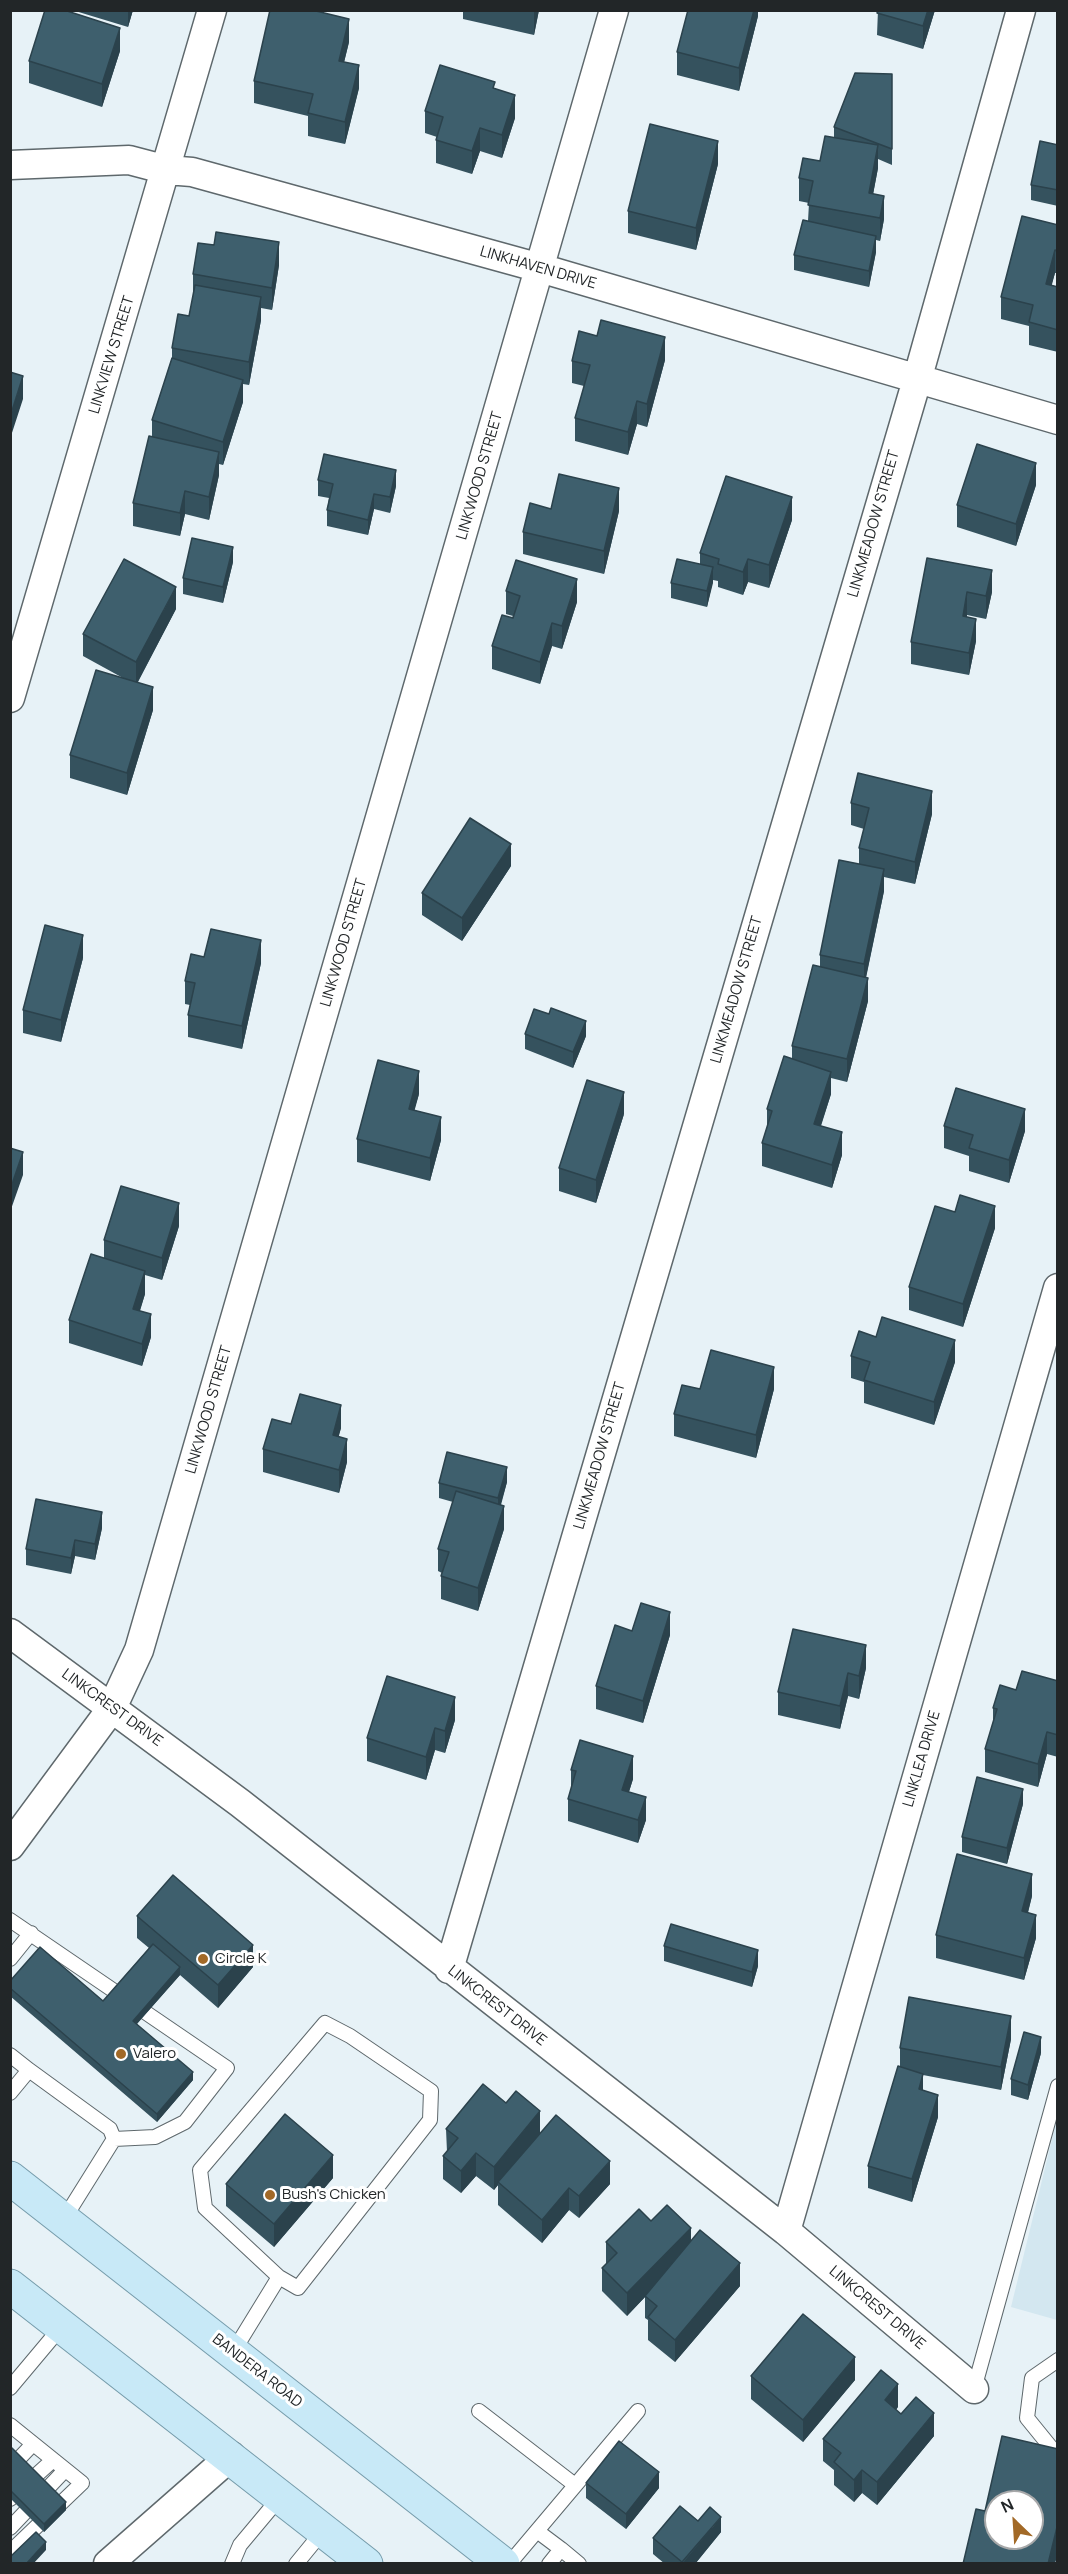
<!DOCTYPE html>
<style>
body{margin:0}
#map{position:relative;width:1068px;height:2574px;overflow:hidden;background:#e7f2f7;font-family:Manrope,sans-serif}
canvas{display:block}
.frame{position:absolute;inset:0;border:12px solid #222628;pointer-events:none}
.north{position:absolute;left:984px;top:2490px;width:60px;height:60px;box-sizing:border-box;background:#fff;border:2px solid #a7a8a9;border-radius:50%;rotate:335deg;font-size:16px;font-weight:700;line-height:24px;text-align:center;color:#222628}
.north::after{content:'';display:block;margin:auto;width:21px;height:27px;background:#a26927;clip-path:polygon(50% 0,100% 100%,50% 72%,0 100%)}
</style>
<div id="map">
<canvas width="1068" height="2574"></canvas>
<div class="frame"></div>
<div class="north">N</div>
</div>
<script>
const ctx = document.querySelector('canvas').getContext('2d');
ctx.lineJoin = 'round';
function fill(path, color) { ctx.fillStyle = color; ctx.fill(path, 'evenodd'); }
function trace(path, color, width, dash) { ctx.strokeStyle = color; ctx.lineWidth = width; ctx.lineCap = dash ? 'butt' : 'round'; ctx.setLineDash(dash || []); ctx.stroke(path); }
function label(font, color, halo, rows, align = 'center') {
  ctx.font = font + ' Manrope,sans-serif'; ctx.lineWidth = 6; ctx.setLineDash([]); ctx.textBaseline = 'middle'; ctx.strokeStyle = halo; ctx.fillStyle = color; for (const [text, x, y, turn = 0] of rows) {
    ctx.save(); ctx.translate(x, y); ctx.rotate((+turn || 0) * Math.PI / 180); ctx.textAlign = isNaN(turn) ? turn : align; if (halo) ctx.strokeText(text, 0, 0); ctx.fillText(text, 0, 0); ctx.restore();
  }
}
const built = new Path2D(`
 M1057 2119 1058 2320H1057L1011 2307Z`);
const lane = new Path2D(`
 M10 1920 227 2068 185 2122 155 2137 114 2139
 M10 1959 31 1933
 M325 2023 350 2036 431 2091 430 2120 298 2288 279 2277 205 2208 200 2170Z
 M10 2055 29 2070
 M10 2093 29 2070 110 2129 114 2139 64 2219
 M233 2352 279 2277
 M1058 2360 1032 2378 1027 2418 1053 2450H1058
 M10 2388 62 2326
 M974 2389 1058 2086
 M479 2411 575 2485
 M10 2425 82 2483 10 2552
 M10 2468 33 2444
 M10 2499 53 2460
 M10 2528 65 2470
 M537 2531 561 2549
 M232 2564 240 2545 281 2496
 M296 2564 323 2531
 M509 2564 638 2411
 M549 2564 561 2549 579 2564`);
const street = new Path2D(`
 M10 165 129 160 167 170 192 172 540 268 1058 420
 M10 698 212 10
 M10 1633 240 1803 786 2231 974 2389
 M10 1846 112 1708 139 1650 614 10
 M449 1969 917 380 1021 10
 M786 2231 1058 1288
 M108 2564 231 2456`);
const primary = new Path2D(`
 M10 2178 503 2564
 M10 2286 366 2564`);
const wall = new Path2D(`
 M72 10H133L128 27Z
 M463 10H539L534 35 463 19Z
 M758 10V16L739 91 677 75V52Z
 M878 10H935L923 49 877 35Z
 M349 42 344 62 359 88 345 144 308 136V116L254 103V81Z
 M120 51 102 107 29 83V61Z
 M892 74V165L878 159V168L873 194 884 219 880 241 876 240V252L869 287 794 270V255L808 221 809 203 799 201V178L820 161 834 138V127Z
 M495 89 515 118 502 158 480 151 472 174 436 163V140L437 137 425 133V111Z
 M1058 145V206L1031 200V185Z
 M718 164 696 250 628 233V211Z
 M1058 225V273H1055L1051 286 1058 287V352L1029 345V326L1001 319V297Z
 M214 245 279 265 272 310 261 308V320L249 385 243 384V402L223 465 219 464V475L209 520 185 514 180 536 133 526V503L152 437V420L172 358V348L189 316 193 296V274Z
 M597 336 665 360 647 427 637 424 628 455 575 441V418L584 386 572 383V361Z
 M318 480 396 486 390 513 374 509 368 535 327 526V510L329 498 318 496Z
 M1036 485 1016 546 957 527V505Z
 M619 511 604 574 523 554V532Z
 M792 520 769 588 748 582 743 595 718 587V581L713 580 707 607 671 598V583L700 564V553Z
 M927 558 992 592 986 619 967 615V617L976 641 969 675 911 664V642Z
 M233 562 223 603 183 594V578Z
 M506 591 577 602 562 649 552 646 540 684 492 669V646L513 616 506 614Z
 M176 609 138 682 153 710 127 795 70 778V755L123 678 83 656V634Z
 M851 803 932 814 915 884 884 877V891L866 978 868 1001 847 1082 831 1078V1094L821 1126 842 1155 832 1188 762 1166V1143L767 1128V1109L792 1059V1046L820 967V955L859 864V848L864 829 851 825Z
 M511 866 462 941 422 915V893Z
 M204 957 261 963 242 1049 188 1037V1015L190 1005 185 1004V981Z
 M83 958 61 1042 23 1033V1010Z
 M525 1034 586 1036 573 1068 525 1049Z
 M419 1094 414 1110 441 1140 430 1181 357 1162V1139Z
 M624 1114 596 1203 559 1191V1168Z
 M944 1126 1025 1131 1009 1183 969 1171V1156L944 1148Z
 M955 1212 995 1228 963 1327 909 1310V1287Z
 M179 1226 162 1280 145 1275V1294L140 1311 151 1337 142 1366 69 1343V1320L104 1258V1240Z
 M851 1356 955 1362 934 1425 864 1403V1382L851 1378Z
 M700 1389H774L756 1458 674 1436V1414Z
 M291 1424 341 1428 338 1437 347 1462 339 1493 263 1472V1449Z
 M507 1482 501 1505 504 1529 478 1611 441 1599V1576L442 1573 438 1571V1549L453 1502 439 1498V1483Z
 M102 1528 95 1560 75 1556 71 1574 26 1565V1549Z
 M632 1631 670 1635 643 1723 596 1709V1686Z
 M866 1668 859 1699 848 1696 840 1729 778 1715V1692Z
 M1058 1681V1757L1047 1754 1038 1787 985 1772V1749L993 1723V1708Z
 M455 1720 445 1753 435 1750 426 1780 367 1761V1738Z
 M571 1770 633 1779 629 1792 646 1820 638 1843 568 1821V1799L571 1789Z
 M1023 1804 1007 1864 962 1852V1837Z
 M1032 1896 1028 1913 1036 1938 1024 1980 936 1958V1935Z
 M137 1916 253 1967 218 2008 180 1975 137 2024 193 2080 157 2122 10 1996V1988L103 2001 149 1948 137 1938Z
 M664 1946 758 1966 752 1987 664 1961Z
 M1011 2039 1001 2090 923 2075V2090L938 2117 912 2202 868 2188V2166L900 2067V2048Z
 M1041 2053 1028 2100 1011 2095V2079Z
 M446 2129 540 2134 610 2184 579 2218 569 2210 542 2243 498 2205V2185L494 2190 476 2176 461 2193 443 2179V2156L447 2152Z
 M333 2178 274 2247 226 2206V2184Z
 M651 2221 691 2241 740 2286 675 2362 648 2340V2320L645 2318V2297L627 2316 602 2291V2268L606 2264V2242Z
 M751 2376 855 2380 803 2442 751 2399Z
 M898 2407 896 2410 901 2414 934 2436 877 2505 862 2493 854 2502 834 2485V2470L823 2461V2439Z
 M10 2449 66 2510 44 2532 10 2498Z
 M586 2483 659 2488 626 2529 586 2498Z
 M698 2521 721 2532 695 2564H665L653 2554V2538Z`);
const shadedWall = new Path2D(`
 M128 10H133L128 27Z
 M534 10H539L534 35Z
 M754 10H758V16L739 91V68Z
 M928 10H935L923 49V26Z
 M349 19V42L339 83V61Z
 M120 28V51L102 107V84Z
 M359 65V88L345 144V122Z
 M515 95V118L502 158V135Z
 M480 128V151L472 174V151Z
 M718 141V164L696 250V228Z
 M878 145V168L869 216V193Z
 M884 196V219L880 241V218Z
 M876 236V252L869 287V271Z
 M279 242V265L272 310V288Z
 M1055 250V273L1046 307V284Z
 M261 297V320L249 385V362Z
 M665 337V360L647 427V404Z
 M23 376V399L10 439V417Z
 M243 380V402L223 465V442Z
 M637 401V424L628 455V432Z
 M219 452V475L209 520V497Z
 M1036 463V485L1016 546V524Z
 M396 470V486L390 513V497Z
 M619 488V511L604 574V551Z
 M185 491V514L180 536V513Z
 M374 494V509L368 535V520Z
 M792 497V520L769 588V565Z
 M233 547V562L223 603V587Z
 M748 559V582L743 595V572Z
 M713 567V583L707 607V591Z
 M992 570V592L986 619V596Z
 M577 579V602L562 649V626Z
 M176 587V609L136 685V662Z
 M967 592V615L963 639V616Z
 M976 619V641L969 675V653Z
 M552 623V646L540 684V662Z
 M153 687V710L127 795V773Z
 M932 791V814L915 884V862Z
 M511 844V866L462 941V918Z
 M884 869V891L864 986V964Z
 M83 935V958L61 1042V1020Z
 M261 940V963L242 1049V1026Z
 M868 978V1001L847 1082V1059Z
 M586 1021V1036L573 1068V1052Z
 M419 1071V1094L409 1131V1109Z
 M831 1072V1094L814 1146V1124Z
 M624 1092V1114L596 1203V1180Z
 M1025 1109V1131L1009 1183V1160Z
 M441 1117V1140L430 1181V1158Z
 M842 1132V1155L832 1188V1165Z
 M23 1152V1175L10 1212V1190Z
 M179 1203V1226L162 1280V1258Z
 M995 1206V1228L963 1327V1304Z
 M145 1271V1294L133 1331V1309Z
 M151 1314V1337L142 1366V1344Z
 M955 1340V1362L934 1425V1402Z
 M774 1367V1389L756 1458V1435Z
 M341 1405V1428L333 1458V1435Z
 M347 1439V1462L339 1493V1470Z
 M507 1467V1482L498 1513V1498Z
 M504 1506V1529L478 1611V1588Z
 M102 1512V1528L95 1560V1544Z
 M75 1540V1556L71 1574V1558Z
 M670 1612V1635L643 1723V1701Z
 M866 1645V1668L859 1699V1676Z
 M848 1673V1696L840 1729V1706Z
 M455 1697V1720L445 1753V1731Z
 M435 1728V1750L426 1780V1757Z
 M1047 1732V1754L1038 1787V1764Z
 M633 1756V1779L622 1813V1790Z
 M1023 1789V1804L1007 1864V1848Z
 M646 1797V1820L638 1843V1820Z
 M1032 1874V1896L1022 1934V1911Z
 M1036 1915V1938L1024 1980V1958Z
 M253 1945V1967L218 2008V1985Z
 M758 1950V1966L752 1987V1972Z
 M180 1967V1975L133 2028V2021Z
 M1011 2016V2039L1001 2090V2067Z
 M1041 2037V2053L1028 2100V2085Z
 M193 2072V2080L157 2122V2114Z
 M923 2074V2096L919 2089Z
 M938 2095V2117L912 2202V2179Z
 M540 2111V2134L498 2182V2185L494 2190V2167Z
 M476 2153V2176L461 2193V2171Z
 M333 2155V2178L274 2247V2224Z
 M610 2161V2184L579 2218V2196Z
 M569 2188V2210L542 2243V2220Z
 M691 2228V2251L645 2296V2297L627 2316V2293Z
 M740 2263V2286L675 2362V2340Z
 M855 2357V2380L803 2442V2420Z
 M898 2384V2407L885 2423V2400Z
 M934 2413V2436L877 2505V2482Z
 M862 2470V2493L854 2502V2480Z
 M659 2472V2488L626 2529V2514Z
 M66 2502V2510L44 2532V2524Z
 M721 2517V2532L695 2564H682Z
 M1058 2523V2552L1055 2564H1048Z
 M46 2542V2550L33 2564H26Z`);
const building = new Path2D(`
 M45 10H64L120 28 102 84 29 61Z
 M270 10H312L349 19 339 61 359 65 345 122 308 113 313 94 254 81Z
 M688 10H754L739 68 677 52Z
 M878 10H928L923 26 877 13Z
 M440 65 495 82 493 88 515 95 502 135 480 128 472 151 436 140 443 117 425 111Z
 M855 73 892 74V149L834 127Z
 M650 124 718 141 696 228 628 211Z
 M825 136 878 145 869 193 884 196 880 218 808 205 813 181 799 178 803 158 820 161Z
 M1040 141 1058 145V190L1031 185Z
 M1022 216 1058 225V251L1055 250 1046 284 1058 287V330L1029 322 1033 305 1001 297Z
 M803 220 876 236 869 271 794 255Z
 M216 232 279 242 272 288 193 274 198 243 214 245Z
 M195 285 261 297 249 362 172 348 178 314 189 316Z
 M601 320 665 337 647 404 637 401 628 432 575 418 590 365 572 361 579 331 597 336Z
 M172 358 243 380 223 442 152 420Z
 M10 372 23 376 10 417Z
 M149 436 219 452 209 497 185 491 180 513 133 503Z
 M977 444 1036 463 1016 524 957 505Z
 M324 454 396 470 390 497 374 494 368 520 327 510 333 484 318 480Z
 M559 474 619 488 604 551 523 532 530 503 551 509Z
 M726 476 792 497 769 565 748 559 743 572 718 564 719 559 700 553Z
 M192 538 233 547 223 587 183 578Z
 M927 558 992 570 986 596 967 592 963 616 976 619 969 653 911 642Z
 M124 559 176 587 136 662 83 634Z
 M677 559 713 567 707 591 671 583Z
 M516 560 577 579 562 626 552 623 540 662 492 646 502 615 513 618 520 596 506 591Z
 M96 670 153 687 127 773 70 755Z
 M858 773 932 791 915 862 859 848 869 808 851 803Z
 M470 818 511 844 462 918 422 893Z
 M839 860 884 869 864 964 820 955Z
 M45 925 83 935 61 1020 23 1010Z
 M211 929 261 940 242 1026 188 1015 195 983 185 981 191 954 204 957Z
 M813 965 868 978 847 1059 792 1046Z
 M551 1008 586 1021 573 1052 525 1034 534 1009 549 1014Z
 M784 1056 831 1072 814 1124 842 1132 832 1165 762 1143 772 1111 767 1109Z
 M378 1060 419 1071 409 1109 441 1117 430 1158 357 1139Z
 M587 1080 624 1092 596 1180 559 1168Z
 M956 1088 1025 1109 1009 1160 969 1148 973 1135 944 1126Z
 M10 1148 23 1152 10 1190Z
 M121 1186 179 1203 162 1258 104 1240Z
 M960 1195 995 1206 963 1304 909 1287 935 1206 955 1212Z
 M91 1254 145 1271 133 1309 151 1314 142 1344 69 1320Z
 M882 1317 955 1340 934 1402 864 1380 870 1362 851 1356 859 1331 876 1337Z
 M711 1350 774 1367 756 1435 674 1414 682 1385 700 1389Z
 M300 1394 341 1405 333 1435 347 1439 339 1470 263 1449 272 1419 291 1424Z
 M447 1452 507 1467 498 1498 439 1483Z
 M456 1491 504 1506 478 1588 441 1576 449 1552 438 1549Z
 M36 1499 102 1512 95 1544 75 1540 71 1558 26 1549Z
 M641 1603 670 1612 643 1701 596 1686 615 1625 632 1631Z
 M793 1629 866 1645 859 1676 848 1673 840 1706 778 1692Z
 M1022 1671 1058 1681V1735L1047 1732 1038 1764 985 1749 997 1709 993 1708 1000 1685 1016 1690Z
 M387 1676 455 1697 445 1731 435 1728 426 1757 367 1738Z
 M580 1740 633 1756 622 1790 646 1797 638 1820 568 1799 576 1771 571 1770Z
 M977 1777 1023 1789 1007 1848 962 1837Z
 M957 1854 1032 1874 1022 1911 1036 1915 1024 1958 936 1935Z
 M173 1875 253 1945 218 1985 137 1916Z
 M671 1924 758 1950 752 1972 664 1946Z
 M153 1944 180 1967 133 2021 193 2072 157 2114 10 1988V1981L40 1947 103 2001Z
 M909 1997 1011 2016 1001 2067 900 2048Z
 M1024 2032 1041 2037 1028 2085 1011 2079Z
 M898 2066 923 2074 919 2089 938 2095 912 2179 868 2166Z
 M483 2084 506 2103 516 2091 540 2111 494 2167 476 2153 461 2171 443 2156 458 2138 446 2129Z
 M285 2114 333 2155 274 2224 226 2184Z
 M556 2115 610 2161 579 2196 569 2188 542 2220 498 2182Z
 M667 2205 691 2228 627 2293 602 2268 617 2253 606 2242 639 2209 651 2221Z
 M700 2230 740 2263 675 2340 648 2317 657 2306 645 2296Z
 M803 2314 855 2357 803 2420 751 2376Z
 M881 2370 898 2384 885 2400 901 2414 916 2397 934 2413 877 2482 862 2470 854 2480 834 2462 841 2453 823 2439Z
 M1002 2436 1058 2449V2523L1048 2564H963L976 2509 985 2511ZM996 2502H1032V2538H996Z
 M619 2441 659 2472 626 2514 586 2483Z
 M12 2448 66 2502 44 2524 10 2490V2449Z
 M680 2506 698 2521 710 2507 721 2517 682 2562 653 2538Z
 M36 2532 46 2542 26 2564H10V2557Z`);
const markers = [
 [203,1959,6,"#a26927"],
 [121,2054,6,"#a26927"],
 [270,2195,6,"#a26927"]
];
const streetNames = [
 ["LINKHAVEN DRIVE",538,268,16],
 ["LINKVIEW STREET",112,355,-73],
 ["LINKWOOD STREET",480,476,-74],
 ["LINKMEADOW STREET",874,524,-74],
 ["LINKWOOD STREET",344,943,-74],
 ["LINKMEADOW STREET",737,990,-74],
 ["LINKWOOD STREET",209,1410,-74],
 ["LINKMEADOW STREET",600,1456,-74],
 ["LINKCREST DRIVE",112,1708,36],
 ["LINKLEA DRIVE",922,1759,-74],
 ["LINKCREST DRIVE",497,2006,38],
 ["LINKCREST DRIVE",877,2308,40],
 ["BANDERA ROAD",257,2371,38]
];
const poiNames = [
 ["Circle K",215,1959],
 ["Valero",133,2054],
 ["Bush's Chicken",282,2195]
];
fill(built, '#d3e7f0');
trace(lane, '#5e686c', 16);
trace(street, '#5e686c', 31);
trace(primary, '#769cab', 35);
trace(lane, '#fff', 14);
trace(street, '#fff', 28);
trace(primary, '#c8e9f7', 33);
fill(wall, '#35525e');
fill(shadedWall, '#2b424c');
fill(building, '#3e5f6d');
trace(building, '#2b424c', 1.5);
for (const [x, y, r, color] of markers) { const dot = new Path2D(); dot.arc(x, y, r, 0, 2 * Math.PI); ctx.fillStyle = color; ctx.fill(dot); trace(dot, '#fff', 2); }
label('15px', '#222628', '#fff', streetNames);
label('15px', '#222628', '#fff', poiNames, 'left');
</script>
